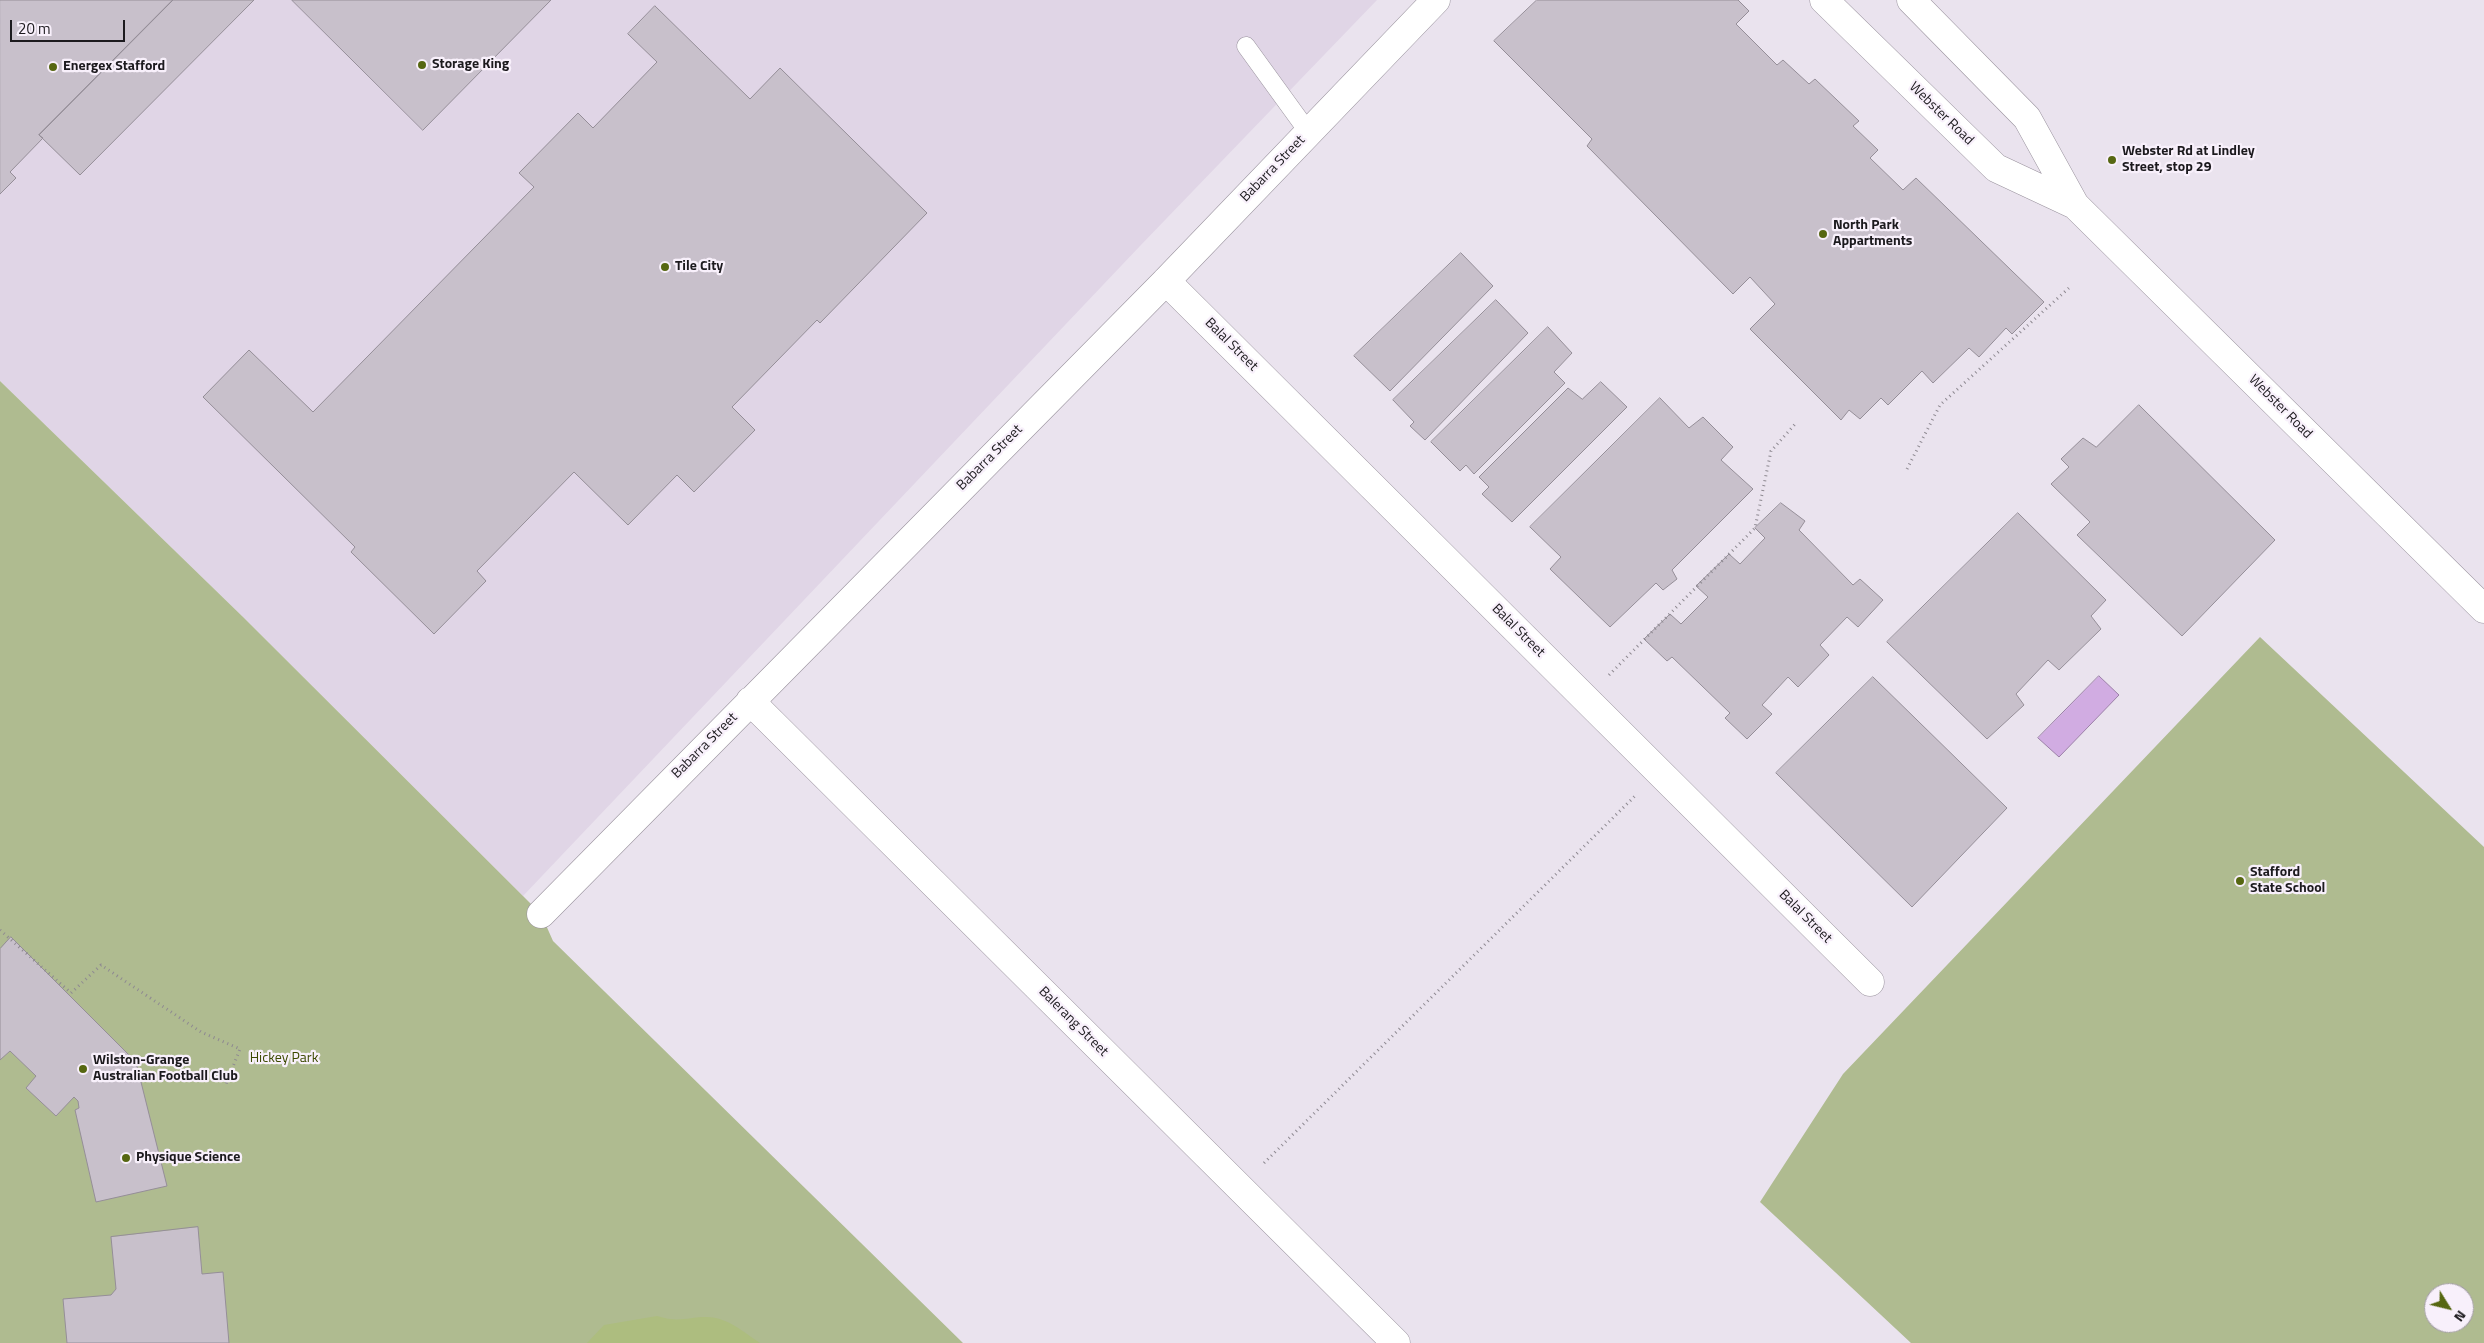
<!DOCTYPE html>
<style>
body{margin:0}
#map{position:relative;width:2484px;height:1343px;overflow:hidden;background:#eae3ee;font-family:"Titillium Web",sans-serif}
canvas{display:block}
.north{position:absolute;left:2424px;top:1283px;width:50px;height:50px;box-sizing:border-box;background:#f8f0fb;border:1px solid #a09aa3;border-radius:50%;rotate:126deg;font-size:14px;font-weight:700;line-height:20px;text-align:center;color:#1c1a1e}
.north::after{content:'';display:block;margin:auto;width:18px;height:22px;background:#566711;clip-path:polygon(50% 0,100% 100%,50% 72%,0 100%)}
.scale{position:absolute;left:10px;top:20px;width:115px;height:22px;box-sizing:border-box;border:2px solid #1c1a1e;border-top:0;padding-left:6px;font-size:15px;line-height:18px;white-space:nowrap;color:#1c1a1e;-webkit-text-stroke:4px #f8f0fb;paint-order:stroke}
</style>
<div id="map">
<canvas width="2484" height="1343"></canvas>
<div class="north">N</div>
<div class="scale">20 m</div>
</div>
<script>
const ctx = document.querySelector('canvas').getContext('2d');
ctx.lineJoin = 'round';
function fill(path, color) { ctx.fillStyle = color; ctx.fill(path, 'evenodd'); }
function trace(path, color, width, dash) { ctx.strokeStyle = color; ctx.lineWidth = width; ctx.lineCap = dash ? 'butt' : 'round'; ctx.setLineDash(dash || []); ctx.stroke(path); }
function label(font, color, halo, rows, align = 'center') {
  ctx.font = font + ' "Titillium Web",sans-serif'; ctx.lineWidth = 4.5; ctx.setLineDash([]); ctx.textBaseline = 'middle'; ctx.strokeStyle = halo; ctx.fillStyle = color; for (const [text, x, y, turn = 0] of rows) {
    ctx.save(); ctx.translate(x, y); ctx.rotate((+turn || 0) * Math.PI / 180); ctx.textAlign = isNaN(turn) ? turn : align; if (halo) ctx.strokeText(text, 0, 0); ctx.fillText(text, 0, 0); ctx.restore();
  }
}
const built = new Path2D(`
 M0 0H1377L1140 246 523 896 242 616 0 381Z`);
const green = new Path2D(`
 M0 381 242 616 523 896 541 914 553 941 963 1343H0Z
 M2260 637 2484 847V1343H1911L1760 1202 1843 1074ZM2434 1293H2464V1323H2434Z`);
const forest = new Path2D(`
 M657 1316C679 1323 687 1317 707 1317 727 1317 745 1333 760 1343H587L604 1325Z`);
const water = new Path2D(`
 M2099 676 2119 695 2059 757 2038 738Z`);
const building = new Path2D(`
 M0 0H173L39 135 43 138 10 172 16 178 0 194Z
 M173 0H254L80 175 39 135Z
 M292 0H551L423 130Z
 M1537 0H1738L1749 11 1736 24 1777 65 1783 60 1809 84 1815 79 1859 121 1853 126 1878 150 1870 158 1903 190 1916 178 2044 302 2012 334 2006 328 1979 357 1969 348 1933 383 1922 371 1888 405 1881 398 1860 419 1849 410 1841 420 1750 329 1775 304 1750 277 1733 294 1587 146 1592 139 1494 41Z
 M655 6 750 99 780 68 927 213 820 323 817 320 732 407 755 430 694 492 677 475 628 525 574 472 477 571 486 581 434 634 351 552 355 547 203 397 249 350 313 412 534 187 519 173 578 113 593 128 657 62 628 34Z
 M1461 253 1493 286 1390 391 1354 356Z
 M1496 300 1528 333 1425 440 1410 426 1414 422 1393 400Z
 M1548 327 1572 353 1554 372 1565 383 1474 474 1466 465 1460 471 1431 442Z
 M1601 382 1627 407 1512 522 1482 494 1489 487 1479 477 1568 388 1582 399Z
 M1660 398 1689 428 1703 417 1733 447 1721 460 1753 489 1672 570 1677 579 1663 590 1656 583 1610 627 1550 569 1561 557 1530 527Z
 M2139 405 2275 540 2182 636 2077 535 2090 522 2051 484 2069 467 2061 459 2083 438 2096 447Z
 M1781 503 1805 521 1799 530 1853 585 1860 579 1883 600 1858 627 1847 617 1820 645 1829 655 1798 687 1788 677 1762 705 1772 714 1747 739 1725 718 1730 713 1672 657 1667 661 1644 639 1670 614 1681 624 1708 597 1696 586 1729 554 1740 564 1765 538 1755 528Z
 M2018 513 2106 600 2091 616 2101 629 2059 670 2048 660 2016 694 2024 705 1987 739 1887 642Z
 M1873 677 2007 808 1912 907 1776 773Z
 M11 937 136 1062 167 1186 96 1202 75 1110 79 1108 78 1101 74 1097 56 1116 26 1088 36 1076 10 1051 0 1060V949Z
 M198 1227 202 1274 223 1272 229 1343H67L63 1299 111 1295 116 1289 111 1237Z`);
const path = new Path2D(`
 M1907 469 1940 405 2070 287
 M1609 675 1755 528 1771 451 1797 422
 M0 930 71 993 101 965 201 1032 240 1049 226 1084
 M1264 1163 1636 795`);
const lane = new Path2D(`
 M1246 46 1309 133`);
const street = new Path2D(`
 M1166 281 1870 982
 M750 701 1396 1343
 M541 914 1166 281 1436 0`);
const secondary = new Path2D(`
 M1824 0 1996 168 2075 205
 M1911 0 2027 118 2075 205 2484 609`);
const markers = [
 [422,65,5,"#566711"],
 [53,67,5,"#566711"],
 [2112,160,5,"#566711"],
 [1823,234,5,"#566711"],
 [665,267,5,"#566711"],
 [2240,881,5,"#566711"],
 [83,1069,5,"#566711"],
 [126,1158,5,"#566711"]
];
const poiNames = [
 ["Storage King",432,65],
 ["Energex Stafford",63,67],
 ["Webster Rd at Lindley",2122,152],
 ["Street, stop 29",2122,168],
 ["North Park",1833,226],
 ["Appartments",1833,242],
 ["Tile City",675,267],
 ["Stafford",2250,873],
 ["State School",2250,889],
 ["Wilston-Grange",93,1061],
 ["Australian Football Club",93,1077],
 ["Physique Science",136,1158]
];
const streetNames = [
 ["Webster Road",1941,114,44],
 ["Babarra Street",1273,169,-46],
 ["Balal Street",1231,345,45],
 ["Webster Road",2280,407,45],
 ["Babarra Street",990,458,-45],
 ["Balal Street",1518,631,45],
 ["Babarra Street",705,746,-45],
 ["Balal Street",1805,917,45],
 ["Balerang Street",1073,1022,45]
];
const parkNames = [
 ["Hickey Park",284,1059]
];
fill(built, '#e0d5e6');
fill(green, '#afbb90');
fill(forest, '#adbd7f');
fill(water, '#d1ace2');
trace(water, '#9b80a7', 1);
fill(building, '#c8c0cb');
trace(building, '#958e98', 1);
trace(lane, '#99929d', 19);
trace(street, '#99929d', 29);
trace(secondary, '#99929d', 29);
trace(path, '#8e8991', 3, [1, 4]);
trace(lane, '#fff', 18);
trace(street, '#fff', 28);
trace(secondary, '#fff', 28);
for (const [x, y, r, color] of markers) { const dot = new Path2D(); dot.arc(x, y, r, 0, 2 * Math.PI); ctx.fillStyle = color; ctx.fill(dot); trace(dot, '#f8f0fb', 2); }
label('bold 14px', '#1c1a1e', '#f8f0fb', poiNames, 'left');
label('14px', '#1c1a1e', '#f8f0fb', streetNames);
label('14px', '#3c4900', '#f8f0fb', parkNames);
</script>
